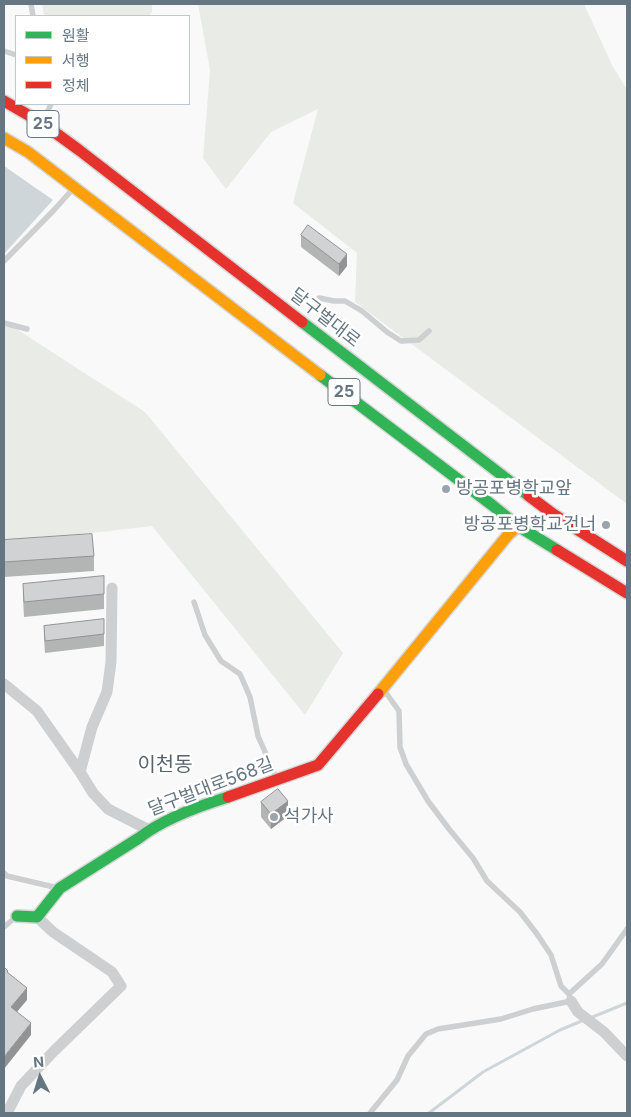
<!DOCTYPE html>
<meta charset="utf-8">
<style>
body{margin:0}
#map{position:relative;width:631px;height:1117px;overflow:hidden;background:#f9f9f9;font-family:Inter,"Noto Sans KR",sans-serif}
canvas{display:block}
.frame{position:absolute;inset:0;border:5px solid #657683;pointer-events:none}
.legend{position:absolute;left:15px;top:15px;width:175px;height:90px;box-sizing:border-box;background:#fff;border:1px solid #c1c8cd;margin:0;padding:6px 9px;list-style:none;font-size:15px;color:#657683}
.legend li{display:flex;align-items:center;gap:10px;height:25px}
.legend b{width:25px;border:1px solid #c1c8cd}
.north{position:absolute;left:15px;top:1052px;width:50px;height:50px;-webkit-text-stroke:4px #fff;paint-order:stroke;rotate:355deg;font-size:14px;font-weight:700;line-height:20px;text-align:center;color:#657683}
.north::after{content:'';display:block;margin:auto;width:18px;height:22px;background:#657683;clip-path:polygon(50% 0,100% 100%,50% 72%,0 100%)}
</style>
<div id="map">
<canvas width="631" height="1117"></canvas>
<div class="frame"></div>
<ul class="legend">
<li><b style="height:6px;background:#30b455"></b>원활</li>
<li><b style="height:6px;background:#ff9f0a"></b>서행</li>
<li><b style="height:6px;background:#e5322d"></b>정체</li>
</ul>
<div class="north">N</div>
</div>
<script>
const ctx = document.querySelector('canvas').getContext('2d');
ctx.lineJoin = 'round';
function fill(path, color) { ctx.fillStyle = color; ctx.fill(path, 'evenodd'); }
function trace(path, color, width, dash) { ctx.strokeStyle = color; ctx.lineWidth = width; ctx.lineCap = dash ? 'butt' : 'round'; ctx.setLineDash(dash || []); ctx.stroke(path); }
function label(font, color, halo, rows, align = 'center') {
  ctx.font = font + ' Inter,"Noto Sans KR",sans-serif'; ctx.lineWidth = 5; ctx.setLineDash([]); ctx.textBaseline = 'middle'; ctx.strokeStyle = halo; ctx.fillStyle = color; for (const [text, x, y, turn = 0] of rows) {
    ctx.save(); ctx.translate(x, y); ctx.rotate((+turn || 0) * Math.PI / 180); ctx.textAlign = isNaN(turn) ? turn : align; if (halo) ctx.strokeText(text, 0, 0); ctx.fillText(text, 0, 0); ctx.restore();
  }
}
const green = new Path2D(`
 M42 4H152V12L149 16H44Z
 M198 4H584L612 65 627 90V504L355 302 357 253 293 203 318 109 271 132 226 189 203 158 210 70Z
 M4 321 145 412 343 653 305 715 152 526 4 543Z`);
const water = new Path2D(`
 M4 166 53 200 4 254Z`);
const stream = new Path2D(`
 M590 1018 627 1003
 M429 1113 483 1072 560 1030 584 1020`);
const lane = new Path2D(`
 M31 4 33 16
 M4 51 16 55
 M43 122 51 104
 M4 261 54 210 72 190
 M319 298 334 301H345L362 311 387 332 401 341 419 340 429 331
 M4 323 27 329
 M194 602 205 635 221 661 240 674 250 697 258 736 277 779
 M384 690 399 711 400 747 406 764 428 801 449 829 473 858 487 881 520 912 537 934 551 955 561 986 569 994
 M4 873 7 876 58 888
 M4 927 17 916
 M370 1113 397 1080 408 1056 426 1034 438 1029 501 1019 533 1009 571 1001 569 994 602 964 627 929`);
const street = new Path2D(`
 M4 684 37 711 80 772 93 793 108 809 149 830
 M80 772 92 727 107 692 111 662 112 588
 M571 1001 578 1012 604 1032 627 1056
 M7 1113 21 1086 54 1051 121 986 112 972 53 932 37 917`);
const fast = new Path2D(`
 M302 322 529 496
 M320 375 492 505 518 526 557 550
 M17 916 37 917 60 888 139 838C163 819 199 806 228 797`);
const slow = new Path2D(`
 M4 138 28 152 320 375
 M378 694 508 535 518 526`);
const jam = new Path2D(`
 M4 101 42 123 79 150 302 322
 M529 496 553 514 627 561
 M557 550 627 593
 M228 797 318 765 378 694`);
const wall = new Path2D(`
 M301 235 347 266 339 276 301 247Z
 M4 540 94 556V571L4 577Z
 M104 576V609L24 617 23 599V584Z
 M104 619V646L45 653 44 638V626Z
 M261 802 288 816 271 829 261 817Z`);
const shadedWall = new Path2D(`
 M347 254V266L339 276V264Z
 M288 801V816L271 829V814Z
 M27 988V1000L11 1019V1007Z
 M31 1023V1035L4 1069V1057Z`);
const building = new Path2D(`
 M308 225 347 254 339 264 301 235Z
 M92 534 94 556 4 562V540Z
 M104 576V594L24 602 23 584Z
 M104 619V634L45 641 44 626Z
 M278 789 288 801 271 814 261 802Z
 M4 967 8 971 7 972 27 988 11 1007 31 1023 4 1057Z`);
const markers = [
 [446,489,5,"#99a4ac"],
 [606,525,5,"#99a4ac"],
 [274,817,5,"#99a4ac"]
];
const shields = [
 [43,124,32],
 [344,392,32]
];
const shieldNames = [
 ["25",43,124],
 ["25",344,392]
];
const streetNames = [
 ["달구벌대로",325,318,38],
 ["달구벌대로568길",211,787,-21]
];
const poiNames = [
 ["방공포병학교앞",456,489],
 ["방공포병학교건너",596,525,"right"],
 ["석가사",284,817]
];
const quarterNames = [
 ["이천동",165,765]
];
fill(green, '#e8ebe6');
fill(water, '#ced6d9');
trace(stream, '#ced6d9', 3);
trace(fast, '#d5d6d7', 14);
trace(slow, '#d5d6d7', 14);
trace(jam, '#d5d6d7', 14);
trace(lane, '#cecfd0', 5.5);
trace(street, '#cecfd0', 11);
trace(fast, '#30b455', 11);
trace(slow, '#ff9f0a', 11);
trace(jam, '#e5322d', 11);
fill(wall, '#b3b5b5');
fill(shadedWall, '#929394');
fill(building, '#d0d2d3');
trace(building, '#929394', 1);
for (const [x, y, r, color] of markers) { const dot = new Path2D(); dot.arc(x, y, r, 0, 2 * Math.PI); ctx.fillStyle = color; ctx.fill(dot); trace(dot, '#fff', 2); }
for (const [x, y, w] of shields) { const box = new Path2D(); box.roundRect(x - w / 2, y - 13.5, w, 27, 4); ctx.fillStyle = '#fff'; ctx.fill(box); trace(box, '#657683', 1); }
label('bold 16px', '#657683', null, shieldNames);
label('18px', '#657683', '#fff', streetNames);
label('18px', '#657683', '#fff', poiNames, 'left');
label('20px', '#57646e', '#fff', quarterNames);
</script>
